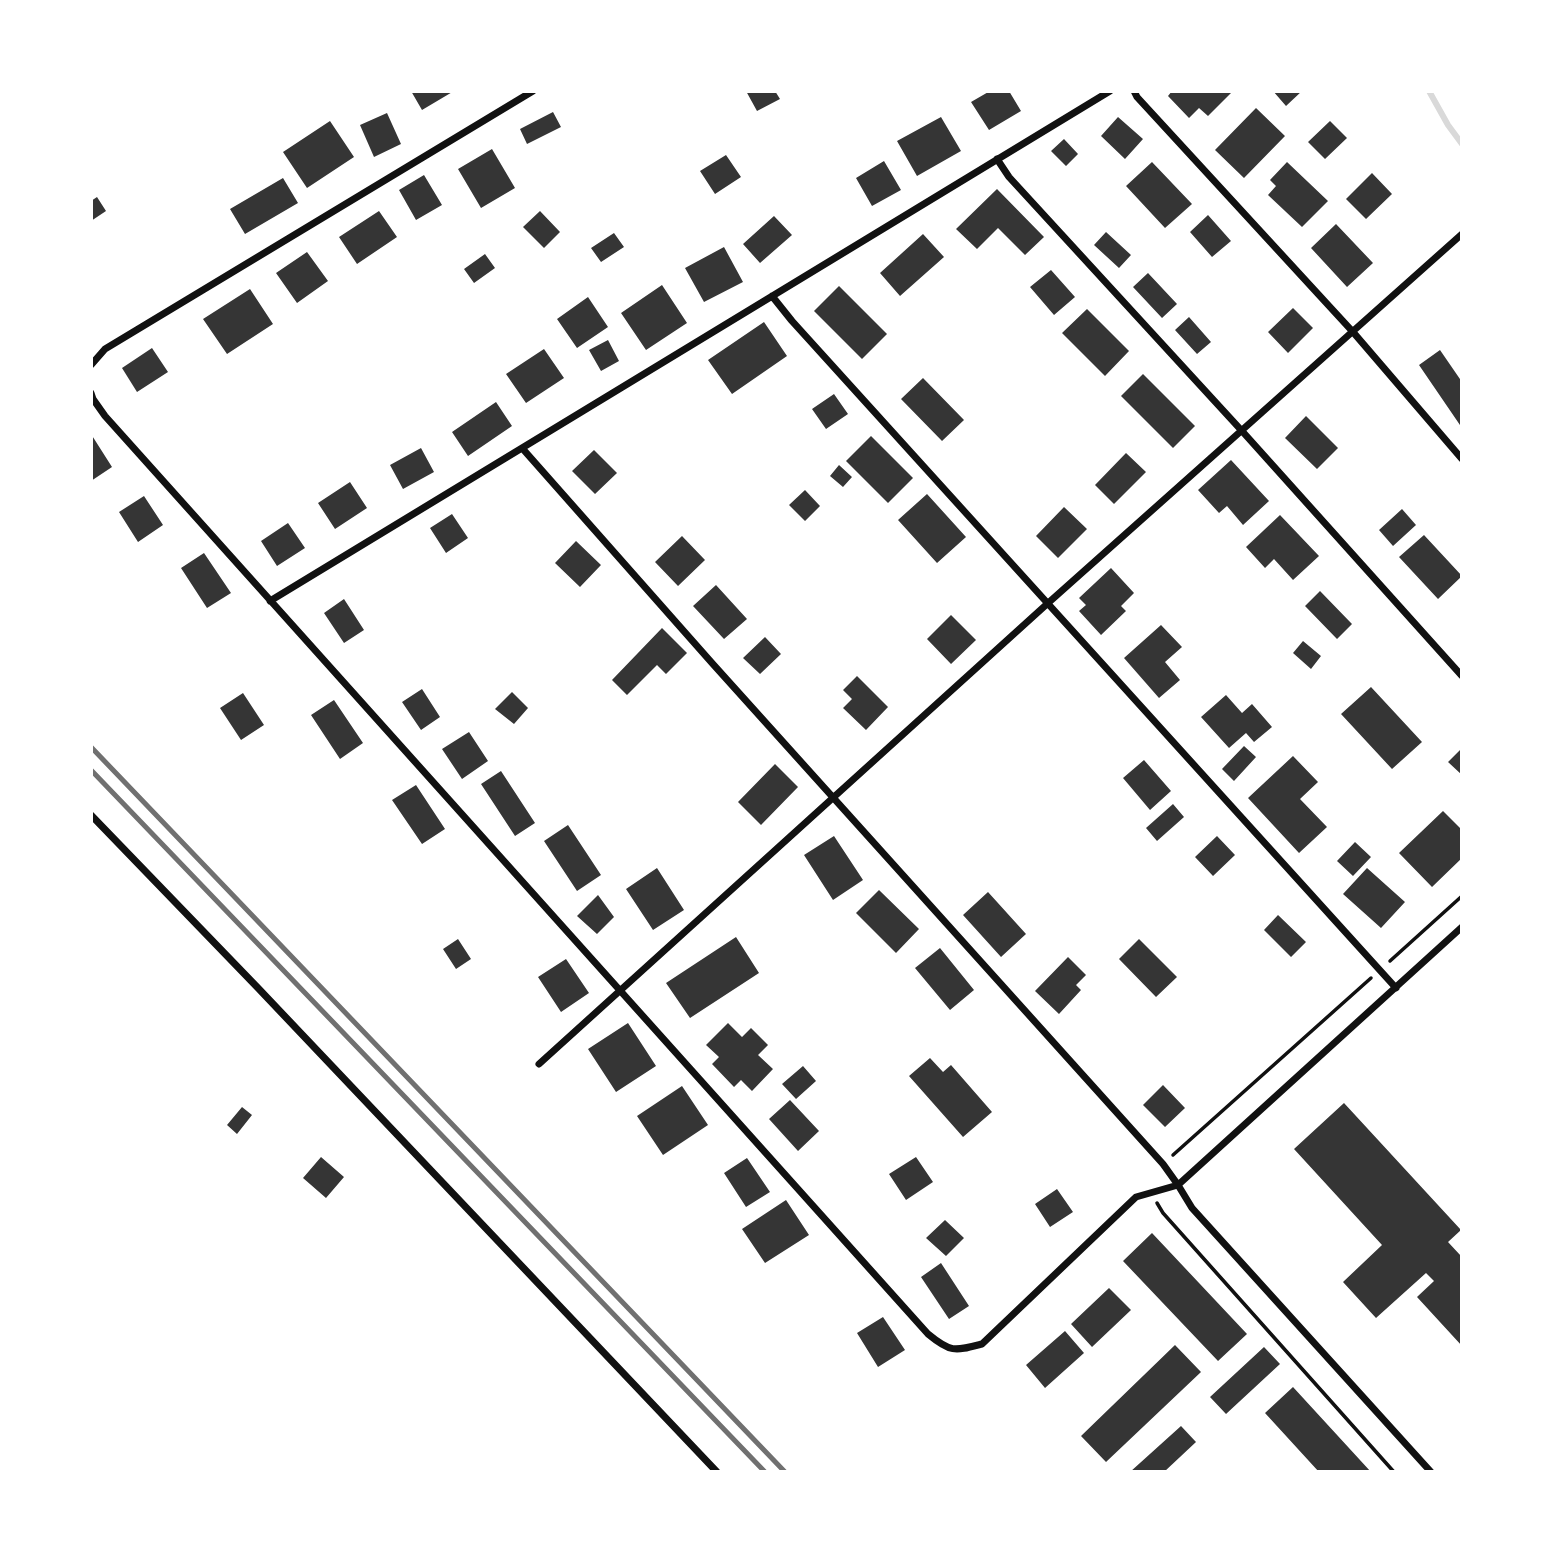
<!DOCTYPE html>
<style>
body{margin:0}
#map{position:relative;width:1553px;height:1563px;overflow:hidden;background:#fff;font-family:"Open Sans",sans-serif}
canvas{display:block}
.frame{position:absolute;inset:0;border:93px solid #fff;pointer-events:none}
</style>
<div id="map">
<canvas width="1553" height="1563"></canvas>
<div class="frame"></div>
</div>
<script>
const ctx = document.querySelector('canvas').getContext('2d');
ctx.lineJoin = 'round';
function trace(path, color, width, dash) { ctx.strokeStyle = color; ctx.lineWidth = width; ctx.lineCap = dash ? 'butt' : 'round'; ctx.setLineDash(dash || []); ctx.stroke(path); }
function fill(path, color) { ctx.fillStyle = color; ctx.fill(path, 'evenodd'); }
const stream = new Path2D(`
 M1429 91 1448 125 1462 144`);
const building = new Path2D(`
 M411 91H454L422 110Z
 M746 91H775L780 99 757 111Z
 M990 91H1009L1021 111 989 130 971 102Z
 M1172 91H1229L1231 93 1208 116 1199 108 1189 118 1168 96Z
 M1273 91H1302L1286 106Z
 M1256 108 1285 136 1244 178 1215 150Z
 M553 112 561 127 527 144 520 129Z
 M387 113 401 144 374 157 360 125Z
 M941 117 961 151 917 176 897 141Z
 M1118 117 1143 139 1125 159 1101 136Z
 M330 121 354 157 307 188 283 152Z
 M1330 121 1347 138 1325 159 1308 142Z
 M1064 139 1078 154 1066 166 1051 151Z
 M492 149 515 188 481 208 458 169Z
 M726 155 741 177 715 194 700 171Z
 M884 161 901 190 872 206 856 178Z
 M1152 162 1192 204 1165 228 1126 186Z
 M1287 162 1328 201 1302 227 1268 195 1276 186 1270 180Z
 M1372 173 1392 194 1366 219 1346 199Z
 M424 175 442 205 416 220 399 190Z
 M283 178 298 203 245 234 230 209Z
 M997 189 1044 237 1025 255 998 228 977 249 956 229Z
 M97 197 106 211 91 221V201Z
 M379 211 397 237 357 264 339 237Z
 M540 211 560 232 544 248 523 227Z
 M1208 215 1231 241 1212 257 1190 232Z
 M774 216 792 235 760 263 743 244Z
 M1336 224 1373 263 1347 287 1311 248Z
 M1106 232 1131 255 1119 268 1094 245Z
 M614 233 624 247 601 262 591 248Z
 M923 234 944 257 900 296 880 273Z
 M724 247 743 282 704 302 685 268Z
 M307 252 328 281 297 303 276 273Z
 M485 254 495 268 474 283 464 269Z
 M1051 270 1075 297 1054 315 1030 287Z
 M1148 273 1177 304 1162 318 1133 287Z
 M662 285 687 323 646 350 621 313Z
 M839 286 887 334 862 359 814 311Z
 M250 289 273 324 227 354 203 319Z
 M588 297 608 327 577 348 557 319Z
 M1293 308 1313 328 1288 353 1268 332Z
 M1087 309 1129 351 1105 376 1062 333Z
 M1189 317 1211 342 1197 354 1175 330Z
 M764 322 787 356 732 394 708 360Z
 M608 340 619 361 601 371 589 350Z
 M152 348 168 372 137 392 122 368Z
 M544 349 564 378 526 403 506 374Z
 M1440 350 1462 382V428L1419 365Z
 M1143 374 1195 426 1173 448 1121 396Z
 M923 378 964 420 942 441 901 399Z
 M834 394 848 414 826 429 812 409Z
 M496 402 512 426 468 456 452 432Z
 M1306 416 1338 448 1317 469 1285 438Z
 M91 434 112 467 91 481Z
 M871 436 913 478 888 503 846 461Z
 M421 448 434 472 403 489 390 465Z
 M594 450 617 473 595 494 572 471Z
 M1126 453 1146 472 1114 504 1095 485Z
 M1231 460 1269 501 1243 525 1227 506 1219 513 1198 490Z
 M839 465 852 477 843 487 830 476Z
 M350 482 367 508 335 529 318 503Z
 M805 490 820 506 805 521 789 505Z
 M927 494 966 537 937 563 898 520Z
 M144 496 163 525 138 542 119 512Z
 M1064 507 1087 529 1058 558 1036 536Z
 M1402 509 1416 525 1393 546 1379 530Z
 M452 514 468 538 446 553 430 528Z
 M1280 515 1319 556 1293 580 1274 559 1265 568 1246 547Z
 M288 523 305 548 277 566 261 541Z
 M1424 535 1462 576 1438 599 1399 557Z
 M682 536 705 560 678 586 655 562Z
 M576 541 601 565 580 587 555 563Z
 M204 553 231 593 207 608 181 568Z
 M1111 568 1134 593 1121 606 1126 611 1101 635 1079 611 1086 605 1079 598Z
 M716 585 747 619 724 639 693 606Z
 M1320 591 1352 624 1337 639 1305 606Z
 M344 599 364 630 344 643 324 613Z
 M951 615 976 640 951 664 927 639Z
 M1161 625 1182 647 1165 662 1180 680 1159 698 1124 658Z
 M662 628 687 653 666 674 657 665 627 695 612 680Z
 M765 637 781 654 760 674 743 658Z
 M1303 641 1321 656 1311 669 1293 653Z
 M857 676 888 707 866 730 843 708 852 699 843 690Z
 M1371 687 1422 742 1392 769 1341 714Z
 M422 689 440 717 421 730 402 702Z
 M512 692 528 708 514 724 495 709Z
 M243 693 264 725 241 740 220 708Z
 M1226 695 1242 713 1252 704 1272 727 1254 742 1246 733 1229 748 1201 717Z
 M334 700 363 743 340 759 311 715Z
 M469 732 488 761 462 779 442 749Z
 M1244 746 1256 757 1234 781 1222 769Z
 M1462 748V775L1448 762Z
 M1293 756 1318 782 1300 799 1327 827 1299 853 1248 798Z
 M1144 760 1171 791 1150 810 1123 778Z
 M775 764 798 787 761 825 738 802Z
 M501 771 535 823 515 836 481 784Z
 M416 785 445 829 422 844 392 800Z
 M1173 804 1184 817 1157 841 1146 828Z
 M1443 811 1462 830V858L1432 887 1399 853Z
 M568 825 601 875 577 891 544 841Z
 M834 836 863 880 833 900 804 855Z
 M1217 836 1235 855 1213 876 1195 857Z
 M1355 842 1371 857 1353 876 1337 861Z
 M657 868 684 910 653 930 626 889Z
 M1367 868 1405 902 1381 928 1343 894Z
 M879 890 919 929 896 953 856 913Z
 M988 892 1026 934 1001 957 963 915Z
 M598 895 614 917 597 934 577 916Z
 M1278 915 1306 942 1291 957 1264 930Z
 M736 937 759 973 690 1018 666 983Z
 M458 939 471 959 456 969 443 949Z
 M1139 939 1177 977 1156 997 1119 959Z
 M940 948 974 990 950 1010 915 968Z
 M1068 957 1086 975 1076 985 1081 990 1059 1014 1035 991Z
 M566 959 589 993 561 1012 538 977Z
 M628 1023 656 1066 616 1092 588 1049Z
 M728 1023 742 1037 751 1028 768 1045 758 1055 773 1069 752 1091 741 1080 734 1087 712 1064 719 1057 706 1045Z
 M930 1058 943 1072 951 1065 992 1112 963 1137 909 1076Z
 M803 1066 816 1081 796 1099 782 1084Z
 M1163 1085 1185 1108 1165 1127 1143 1105Z
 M682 1086 708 1125 663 1155 637 1116Z
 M790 1100 819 1131 798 1151 769 1119Z
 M1344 1103 1461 1230 1448 1242 1461 1256 1462 1255V1346L1417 1297 1434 1281 1426 1273 1376 1318 1343 1282 1382 1245 1294 1149Z
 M242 1107 252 1115 237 1134 227 1125Z
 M321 1157 344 1177 326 1198 303 1178Z
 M916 1157 933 1182 906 1200 889 1174Z
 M747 1158 770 1192 746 1207 724 1173Z
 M1057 1189 1073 1212 1050 1227 1035 1204Z
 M786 1200 809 1235 765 1263 742 1229Z
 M945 1220 964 1238 946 1256 926 1238Z
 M1152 1233 1247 1334 1218 1361 1123 1261Z
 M941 1263 969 1306 949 1319 921 1277Z
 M1109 1288 1131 1310 1092 1347 1071 1324Z
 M883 1317 905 1350 878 1367 857 1333Z
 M1065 1331 1084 1353 1045 1388 1026 1365Z
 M1175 1345 1201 1372 1106 1462 1081 1436Z
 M1264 1347 1280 1364 1226 1414 1210 1397Z
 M1293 1387 1371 1472H1319L1265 1413Z
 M1181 1426 1196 1442 1164 1472H1130Z`);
const path = new Path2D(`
 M1390 961 1462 896
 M1173 1155 1371 978
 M1157 1203 1163 1213 1394 1472`);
const minor = new Path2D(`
 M1134 91 1137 97 1353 332 1462 459
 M997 159 1009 177 1242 431 1462 676
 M772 296 792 321 1396 988
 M91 365 105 349 533 91
 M91 393 93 399 105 416 928 1334C951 1353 955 1351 982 1344L1136 1197 1178 1185 1462 927
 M522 448 712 663 1163 1164 1178 1185 1192 1208 1431 1472
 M270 601 1110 91
 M91 815 258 988 717 1472
 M539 1064 1047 604 1462 234`);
const rail = new Path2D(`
 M91 747 785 1472
 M91 770 765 1472`);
trace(stream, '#d9d9d9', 6);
fill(building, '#353535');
trace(path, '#111', 3.5);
trace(minor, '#111', 7);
trace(rail, '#707070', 5);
</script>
